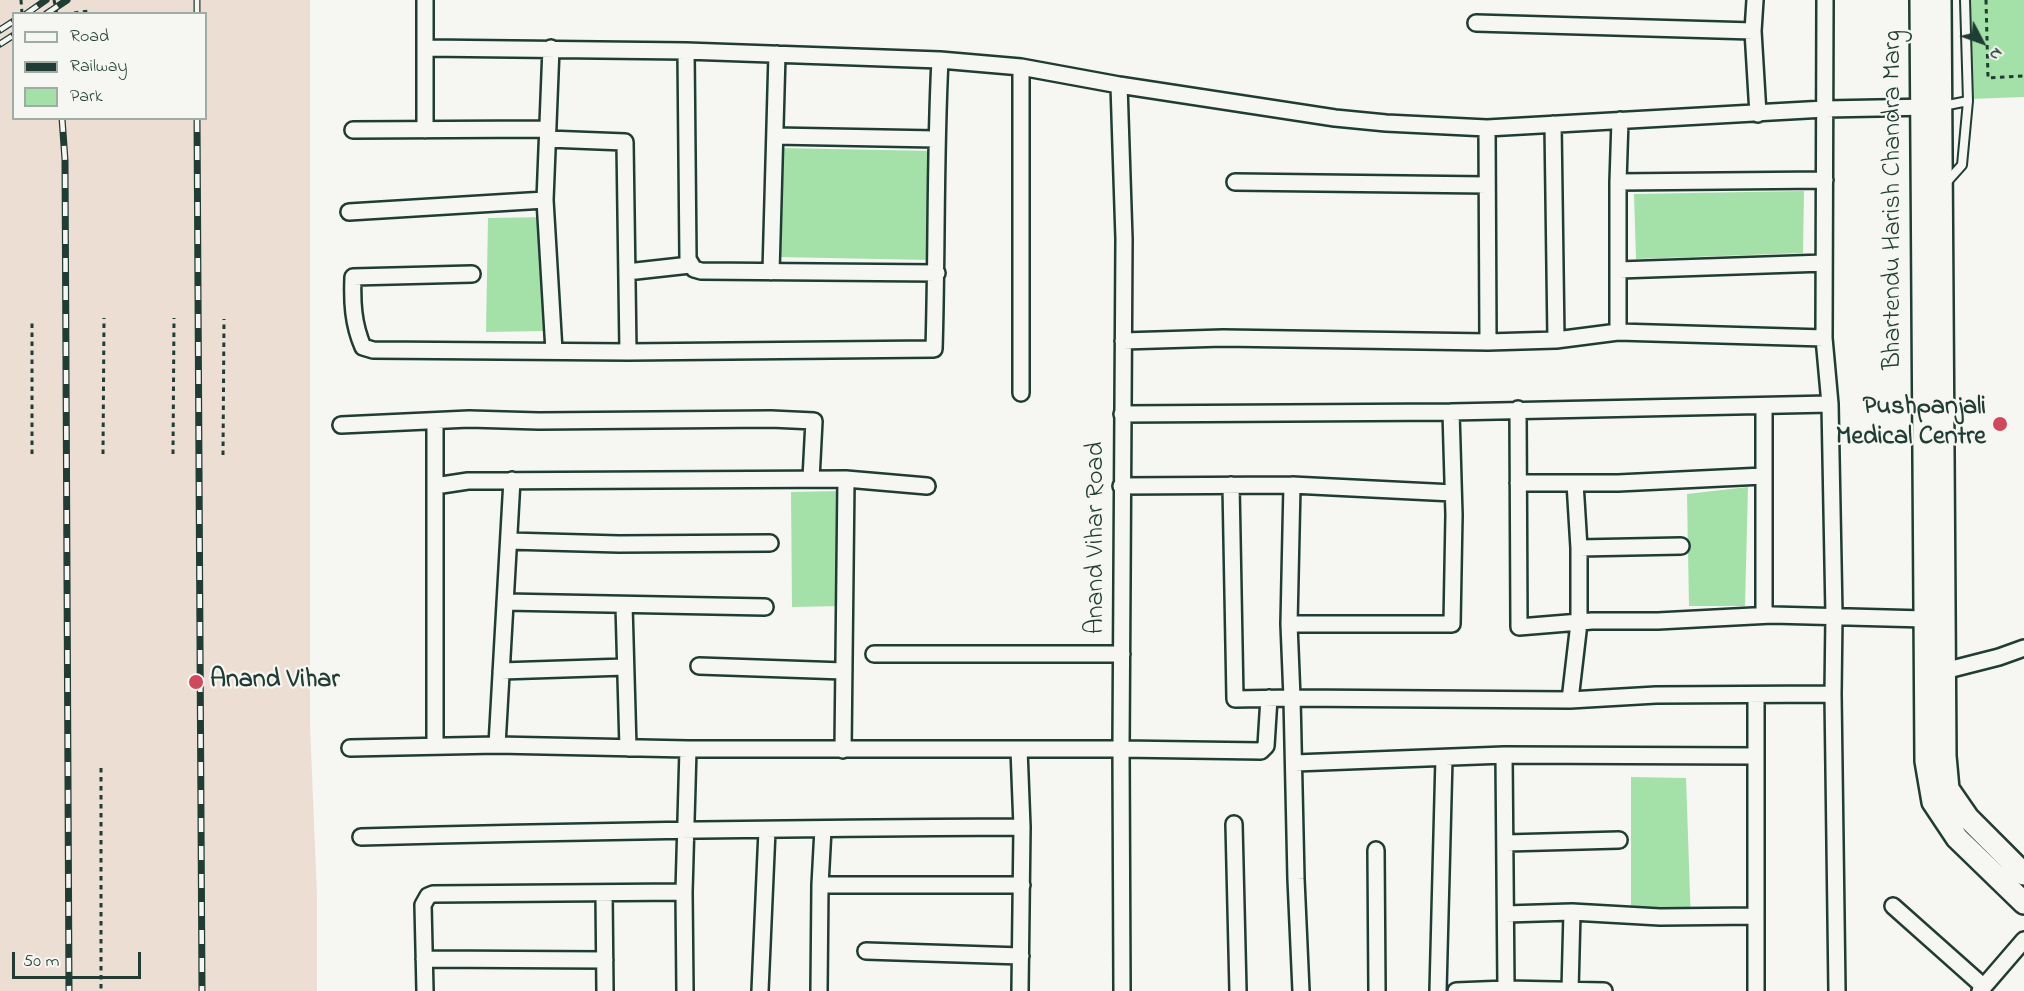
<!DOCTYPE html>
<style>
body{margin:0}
#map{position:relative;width:2024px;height:991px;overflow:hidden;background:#f6f6f2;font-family:"Indie Flower",sans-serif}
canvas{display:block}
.legend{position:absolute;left:12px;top:12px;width:195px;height:108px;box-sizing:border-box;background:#f6f6f2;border:2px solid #a0aca6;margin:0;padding:8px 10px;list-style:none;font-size:18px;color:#1f3d34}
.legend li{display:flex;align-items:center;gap:12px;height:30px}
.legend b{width:30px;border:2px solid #a0aca6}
.north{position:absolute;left:1952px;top:12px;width:60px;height:60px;-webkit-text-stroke:4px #f6f6f2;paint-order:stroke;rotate:131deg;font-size:16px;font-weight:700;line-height:24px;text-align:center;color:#1f3d34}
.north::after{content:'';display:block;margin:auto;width:21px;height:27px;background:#1f3d34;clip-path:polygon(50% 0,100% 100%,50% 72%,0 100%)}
.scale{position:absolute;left:12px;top:952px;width:129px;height:27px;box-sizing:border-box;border:3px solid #1f3d34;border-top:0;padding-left:8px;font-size:18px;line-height:21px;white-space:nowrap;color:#1f3d34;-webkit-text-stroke:4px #f6f6f2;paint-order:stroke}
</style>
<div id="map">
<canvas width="2024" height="991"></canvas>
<ul class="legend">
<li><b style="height:8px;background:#f6f6f2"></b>Road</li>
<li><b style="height:8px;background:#1f3d34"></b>Railway</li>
<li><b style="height:16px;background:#a4e1a8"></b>Park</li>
</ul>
<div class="north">N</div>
<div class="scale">50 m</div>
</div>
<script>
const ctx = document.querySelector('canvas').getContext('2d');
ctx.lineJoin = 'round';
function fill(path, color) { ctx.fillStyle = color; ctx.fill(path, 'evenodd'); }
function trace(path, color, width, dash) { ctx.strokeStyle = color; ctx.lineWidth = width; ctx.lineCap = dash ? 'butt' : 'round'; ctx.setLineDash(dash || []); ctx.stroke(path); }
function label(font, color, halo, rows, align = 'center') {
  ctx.font = font + ' "Indie Flower",sans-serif'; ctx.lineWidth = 4.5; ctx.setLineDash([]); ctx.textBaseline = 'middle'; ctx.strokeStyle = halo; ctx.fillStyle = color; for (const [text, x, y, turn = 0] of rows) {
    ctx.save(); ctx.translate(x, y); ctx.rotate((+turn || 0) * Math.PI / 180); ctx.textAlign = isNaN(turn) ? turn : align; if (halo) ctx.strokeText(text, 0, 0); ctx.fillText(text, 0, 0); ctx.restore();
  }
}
const built = new Path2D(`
 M0 0H310V726L317 896V991H0ZM14 14H206V118H14Z`);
const green = new Path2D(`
 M1969 0H2024V97L1970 99Z
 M779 148 934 151 931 260 777 257Z
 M1804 191 1803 253 1636 259 1634 194Z
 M547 217 544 331 486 332 488 218Z
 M1748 487 1745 606H1689L1687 494Z
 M841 491 842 606 792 607 791 492Z
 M1631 777 1686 778 1691 923 1631 924Z`);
const path = new Path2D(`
 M21 0 22 14
 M54 0 57 14
 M1986 0 1988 78 2024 76
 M65 14 89 11
 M32 454V319
 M103 454 104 318
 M173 454 174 318
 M223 455 224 319
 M101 768V991`);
const lane = new Path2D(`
 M1943 106 1968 101
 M1945 184 1962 165 1968 101 1965 0`);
const street = new Path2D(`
 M425 0V130
 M1755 0 1753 31 1758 114
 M1825 0 1824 338 1830 404 1834 615 1833 694 1837 991
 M1476 23 1753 31
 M426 48 686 51 940 60C935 156 937 252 934 349L628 352 373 350 363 347C353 324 352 302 353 277L472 274
 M551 48 545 200 554 351
 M686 51 688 259 694 269 701 271 937 273
 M940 60 1021 67 1119 85 1335 118 1386 123 1487 128 1825 109 1931 107
 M1119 85 1124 239 1121 749 1122 991
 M1553 124 1556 340
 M1487 128 1488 342
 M353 130 547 129
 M775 136 936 139
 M548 139 625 142 628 352
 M1235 182 1487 185
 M1618 182 1825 180
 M349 212 545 200
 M1619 270 1824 263
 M627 272 690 265
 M771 272 777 54
 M1618 332V182L1620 120
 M1123 341 1223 338 1488 342 1556 340 1618 332 1824 338
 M1021 393V67
 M1764 406V615
 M1518 409 1519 627 1592 621H1658L1772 615 1925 619
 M1122 414 1451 412 1830 404
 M435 421V746
 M341 425 469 419 539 421 771 419 814 421 811 479
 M1518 483H1618L1763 476
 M1231 485 1235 699 1292 698 1296 879 1301 991
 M435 486 468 481 846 479 927 486
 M1121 486 1292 485
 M1453 493 1292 485 1289 624 1292 698 1570 700 1656 695 1833 694
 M509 541 619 544 770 543
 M1579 548 1681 546
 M505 602 765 607
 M624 605 628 748
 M1289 624H1452L1454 515 1451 412
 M874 654H1122
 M699 666 844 671
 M501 671 625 667
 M1944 671 1999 657 2024 648
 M1756 695V991
 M1570 700 1579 623V548L1575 483
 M497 745 512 480
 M350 748 497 745 688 749H1121L1261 751 1266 746 1269 698
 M1019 749 1022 827 1020 991
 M843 750 846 479
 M1504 755 1506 989
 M1295 763 1504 755 1755 756
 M1234 824 1238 991
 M361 837C581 831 801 828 1022 827
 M1506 843 1619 840
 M1376 850 1377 991
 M820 885H1022
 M604 893 605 991
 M1893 906 1983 986
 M1506 914 1572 912 1660 917 1756 916
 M866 951 1021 956
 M424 959 605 960
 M425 991 423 905 428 896 433 894 684 892
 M685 991 684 892 688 749
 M760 991 767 830
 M819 991 820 885 823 829
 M1438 991 1444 758
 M1456 991 1506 989 1604 991
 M1570 991 1572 912
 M1980 991 2024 940`);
const secondary = new Path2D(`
 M1921 0 1926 761 1933 802 1957 838 2024 903
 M1940 0 1945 756 1948 789 1968 818 2024 874`);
const rail = new Path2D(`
 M197 0V14
 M26 14 46 0
 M46 14 67 0
 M0 30 14 21
 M0 44 14 35
 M62 118 65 160 69 991
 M197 118 202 991`);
const markers = [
 [2000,424,8,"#d1495b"],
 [196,682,8,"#d1495b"]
];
const streetNames = [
 ["Bhartendu Harish Chandra Marg",1895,200,-90],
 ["Anand Vihar Road",1098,538,-90]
];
const poiNames = [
 ["Pushpanjali",1986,409],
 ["Medical Centre",1986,439],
 ["Anand Vihar",210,682,"left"]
];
fill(built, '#edded4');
fill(green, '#a4e1a8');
trace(lane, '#1f3d34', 12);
trace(street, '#1f3d34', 20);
trace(secondary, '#1f3d34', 26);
trace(path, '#1f3d34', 3, [4.5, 4.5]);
trace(lane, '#f6f6f2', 8);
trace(street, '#f6f6f2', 15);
trace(secondary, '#f6f6f2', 21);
trace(rail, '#1f3d34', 7);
trace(rail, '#f6f6f2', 4.5, [14]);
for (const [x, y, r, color] of markers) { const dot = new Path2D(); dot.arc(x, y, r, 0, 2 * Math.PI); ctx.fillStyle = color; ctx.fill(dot); trace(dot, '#f6f6f2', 2); }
label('26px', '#1f3d34', '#f6f6f2', streetNames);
label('bold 26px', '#1f3d34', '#f6f6f2', poiNames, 'right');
</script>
